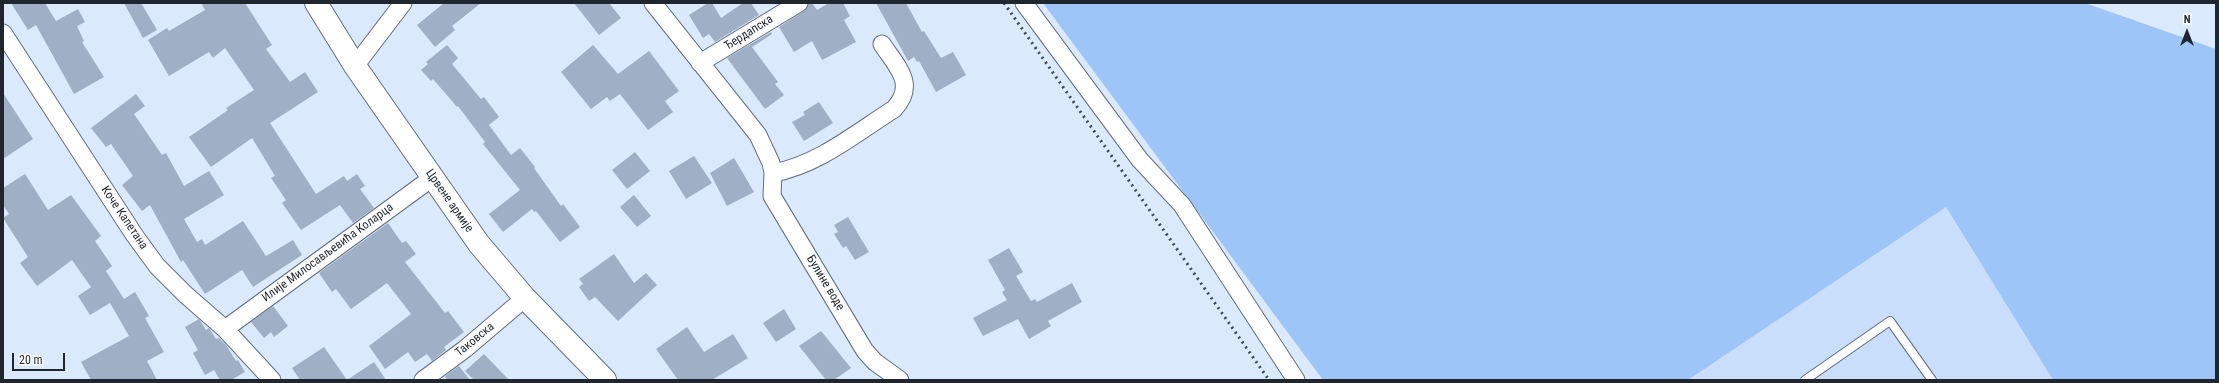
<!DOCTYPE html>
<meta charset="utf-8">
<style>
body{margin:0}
#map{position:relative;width:2219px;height:383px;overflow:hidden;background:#dbe9fc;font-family:"Roboto Condensed",sans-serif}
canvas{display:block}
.frame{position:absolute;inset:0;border:4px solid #1f262e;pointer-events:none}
.north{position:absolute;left:2167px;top:12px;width:40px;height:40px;-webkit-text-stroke:3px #fff;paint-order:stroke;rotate:0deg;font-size:11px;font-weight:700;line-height:16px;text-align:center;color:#1f262e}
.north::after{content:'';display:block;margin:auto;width:14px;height:18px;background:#1f262e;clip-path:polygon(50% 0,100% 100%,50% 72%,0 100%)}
.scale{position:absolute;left:12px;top:353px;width:53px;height:18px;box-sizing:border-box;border:2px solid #1f262e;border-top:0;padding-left:5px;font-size:12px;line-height:14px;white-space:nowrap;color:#1f262e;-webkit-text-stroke:3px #fff;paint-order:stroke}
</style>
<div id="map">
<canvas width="2219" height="383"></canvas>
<div class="frame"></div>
<div class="north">N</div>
<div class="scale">20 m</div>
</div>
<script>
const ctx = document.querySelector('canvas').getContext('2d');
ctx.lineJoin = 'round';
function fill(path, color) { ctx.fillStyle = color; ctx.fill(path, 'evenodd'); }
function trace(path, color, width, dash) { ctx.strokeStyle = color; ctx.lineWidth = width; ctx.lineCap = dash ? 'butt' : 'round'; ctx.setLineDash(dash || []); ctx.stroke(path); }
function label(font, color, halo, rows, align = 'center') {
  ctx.font = font + ' "Roboto Condensed",sans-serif'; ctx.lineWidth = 3; ctx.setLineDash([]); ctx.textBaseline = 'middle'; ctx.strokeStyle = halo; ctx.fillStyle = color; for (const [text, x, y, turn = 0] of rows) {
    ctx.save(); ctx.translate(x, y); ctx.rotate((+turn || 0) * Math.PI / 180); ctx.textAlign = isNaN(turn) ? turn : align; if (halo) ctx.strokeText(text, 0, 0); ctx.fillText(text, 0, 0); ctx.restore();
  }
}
const built = new Path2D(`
 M1946 207 2053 380H1688Z`);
const green = new Path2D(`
 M1043 3H2085L2216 49V380H2053L1946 207 1688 380H1323Z`);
const building = new Path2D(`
 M11 3H45L56 21 78 9 85 22 77 26 84 41 82 42 104 77 74 94 36 25 28 30Z
 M124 3H141L157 30 143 38Z
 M201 3H245L272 45 266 49 290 82 305 72 318 92 270 123 316 194 344 176 347 181 357 174 365 186 360 189 374 208 353 223 340 205 301 230 282 203 286 200 271 178 275 176 252 138 211 167 189 137 228 110 226 108 254 90 225 48 213 58 209 52 169 76 148 40 167 28 169 31 205 10Z
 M444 3H481L452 26 455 30 435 47 417 25Z
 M574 3H609L621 18 599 35Z
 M708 3H712L721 18 743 3H751L759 15 715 42 709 34 703 38 689 15Z
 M809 3H812L817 10 829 3H843L850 16 844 20 856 42 822 60 812 41 794 52 779 27 804 11Z
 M876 3H906L922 32 924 31 941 58 953 52 966 75 936 92 919 61 917 62 914 57 908 61Z
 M771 32 772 34 752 47 778 82 775 84 784 95 765 109 727 58Z
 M447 45 458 58 452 64 481 99 484 97 499 117 489 125 511 155 520 148 535 167 534 168 561 206 563 204 580 227 560 242 536 211 534 212 532 209 503 232 489 214 520 190 483 144 485 142 458 106 457 107 433 79 431 81 421 70 428 64 426 62Z
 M593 45 618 74 649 51 679 91 665 101 673 112 648 130 620 94 610 101 607 97 591 109 561 72Z
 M3 93 33 139 3 159Z
 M136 94 145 106 134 114 162 155 166 153 184 186 209 171 224 195 184 219 197 242 202 239 205 245 243 221 266 256 293 240 302 255 253 287 242 270 205 294 183 260 181 262 150 205 142 211 122 185 133 176 111 144 106 147 91 128Z
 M819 102 833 123 804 141 792 122 805 115 803 112Z
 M635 152 650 171 627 189 612 170Z
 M694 156 712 183 686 199 669 171Z
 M734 158 754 192 727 206 710 173Z
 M25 174 48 210 71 195 101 236 95 241 112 266 106 271 124 299 135 292 149 316 145 318 164 352 147 361 157 380H91L81 362 129 336 110 303 90 315 78 296 91 287 72 260 37 286 20 263 28 257 3 218 9 214 3 205V188Z
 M634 195 651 216 637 227 620 207Z
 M848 217 869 252 855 260 846 246 843 248 834 234 838 232 834 225Z
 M388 223 402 243 406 241 416 254 405 262 445 313 448 311 464 332 444 347 446 350 432 361 427 354 415 362 408 352 385 369 369 346 411 314 387 283 351 309 336 289 332 292 319 273Z
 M1009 248 1023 272 1016 276 1031 301 1035 299 1037 302 1072 283 1082 302 1048 321 1051 326 1029 339 1018 319 983 336 973 318 1007 300 1002 292 1005 290 988 260Z
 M614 254 634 283 646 273 657 285 618 321 595 297 589 301 579 287 583 284 579 279Z
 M273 306 288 326 274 337 271 332 264 338 251 322Z
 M784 309 796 329 776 342 763 323Z
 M199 319 206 330 209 328 216 339 219 338 226 345 236 361 238 360 245 372 231 380H220L214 370 205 375 193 353 198 350 185 327Z
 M687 327 704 352 733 334 748 358 712 380H678L656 349Z
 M821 331 851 368 834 380H826L799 346Z
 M324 347 347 380H300L292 368Z
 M484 354 509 380H474L465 371Z
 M374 362 386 380H347Z
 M459 366 470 380H447L445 376Z`);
const service = new Path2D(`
 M1805 380 1890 321 1932 380`);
const minor = new Path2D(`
 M653 3 758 135 771 163 773 173 772 196 865 351 875 362 900 380
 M1024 3 1140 160 1182 205 1296 380
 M3 33 135 236 157 266 186 295 225 329 272 380
 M700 63 799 3
 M355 66 403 3
 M773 173C818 165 856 133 894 109 917 84 897 67 882 44
 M225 329 432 178
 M423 380 465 349 525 298`);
const secondary = new Path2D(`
 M316 3 355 66 479 244 525 298 605 380`);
const rail = new Path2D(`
 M1004 3 1269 380`);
const streetNames = [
 ["Ђердапска",749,33,-32],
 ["Црвене армије",449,201,55],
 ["Коче Капетана",124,218,56],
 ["Илије Милосављевића Коларца",328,253,-36],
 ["Булине воде",825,283,59],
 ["Таковска",475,340,-39]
];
fill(built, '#c8defb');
fill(green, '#9ec5f8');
fill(building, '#9fafc5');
trace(service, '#5f6e82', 10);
trace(minor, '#5f6e82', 19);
trace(secondary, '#5f6e82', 24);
trace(service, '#fff', 8);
trace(minor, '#fff', 17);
trace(secondary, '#fff', 22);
trace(rail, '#3f4851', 3, [2, 4]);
label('12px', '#1f262e', '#fff', streetNames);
</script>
